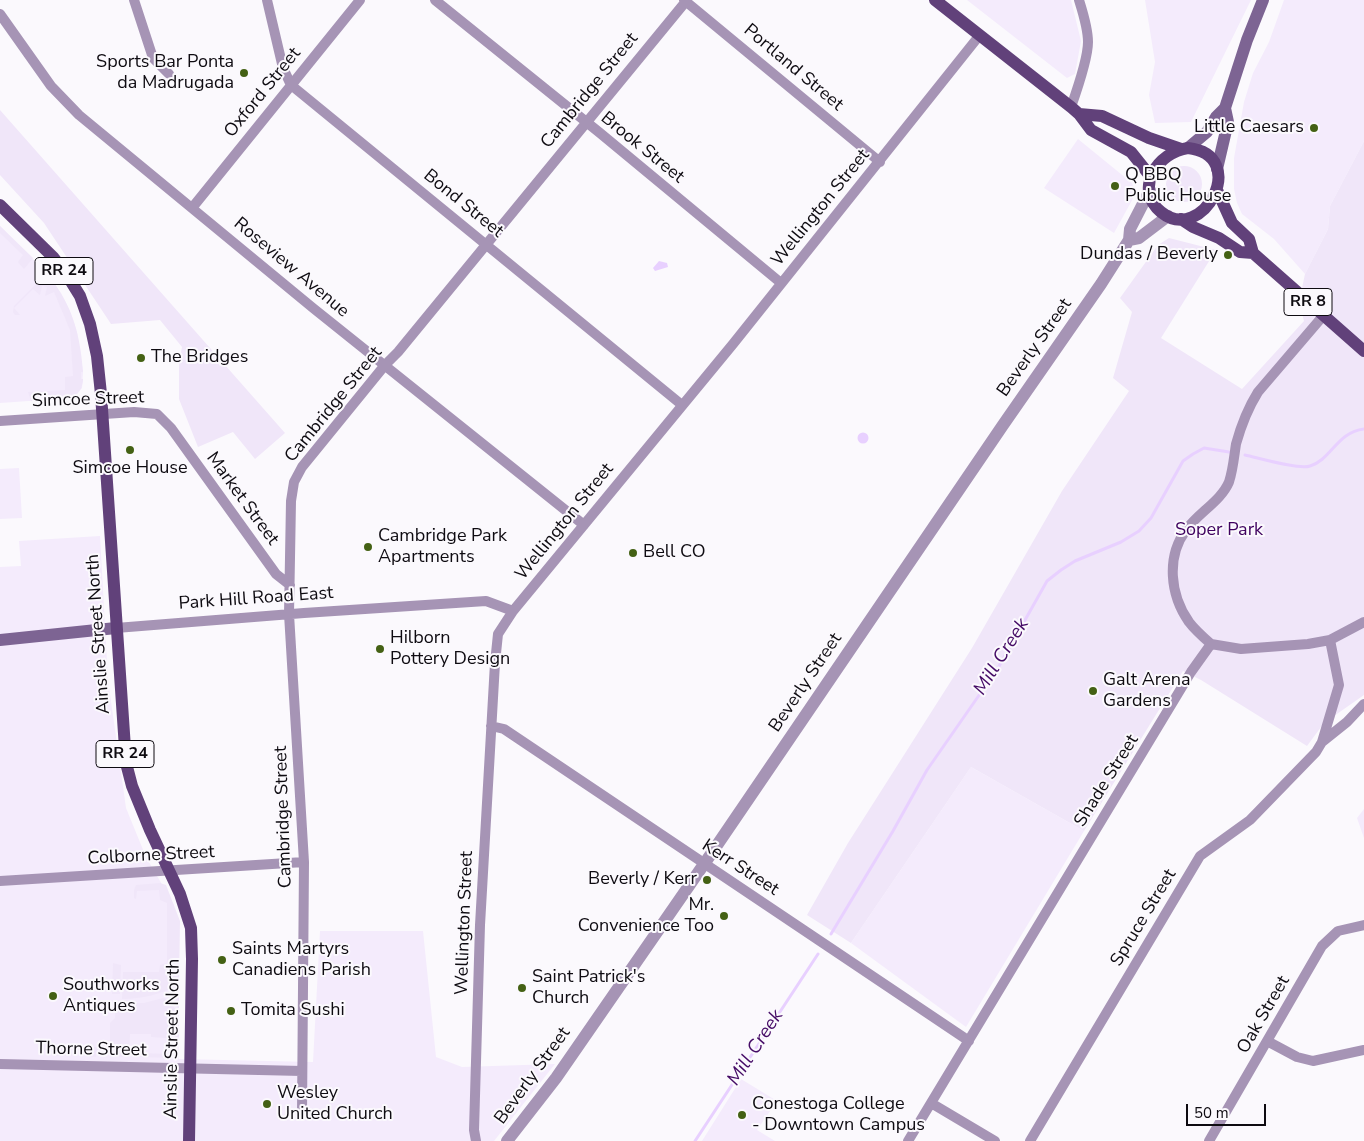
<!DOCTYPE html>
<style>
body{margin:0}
#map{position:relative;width:1364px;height:1141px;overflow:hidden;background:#fbf9fd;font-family:"Nunito Sans",sans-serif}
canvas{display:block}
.scale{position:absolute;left:1186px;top:1104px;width:80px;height:22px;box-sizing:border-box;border:2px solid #0e0b11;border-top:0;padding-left:6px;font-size:15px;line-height:18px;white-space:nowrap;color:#0e0b11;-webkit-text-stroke:4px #fbf9fd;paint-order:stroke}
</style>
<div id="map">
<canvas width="1364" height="1141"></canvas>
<div class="scale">50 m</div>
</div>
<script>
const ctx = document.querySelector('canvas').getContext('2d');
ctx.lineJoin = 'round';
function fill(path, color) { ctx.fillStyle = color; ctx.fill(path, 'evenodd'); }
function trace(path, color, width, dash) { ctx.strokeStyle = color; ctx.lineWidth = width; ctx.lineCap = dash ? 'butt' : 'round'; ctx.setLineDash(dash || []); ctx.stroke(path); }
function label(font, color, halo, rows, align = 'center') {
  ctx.font = font + ' "Nunito Sans",sans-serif'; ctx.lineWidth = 4; ctx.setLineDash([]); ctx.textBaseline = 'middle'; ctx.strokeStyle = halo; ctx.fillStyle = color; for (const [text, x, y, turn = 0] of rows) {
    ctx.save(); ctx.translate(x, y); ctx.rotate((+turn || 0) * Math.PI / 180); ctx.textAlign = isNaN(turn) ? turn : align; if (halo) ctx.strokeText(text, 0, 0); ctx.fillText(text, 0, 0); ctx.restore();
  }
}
const built = new Path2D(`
 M967 0H1071L1081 41 1075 74 1067 78Z
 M1145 0H1251L1191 122 1155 123 1149 95 1155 62Z
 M1284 0H1364V141L1330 206 1328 229 1305 274 1274 239 1242 214 1237 203 1234 189V158L1244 102 1253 73 1269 42Z
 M1078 139 1132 183 1136 193 1114 233 1044 188Z
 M0 226 48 274 61 293 70 311 77 332 83 372 82 388 76 395 72 398 0 403Z
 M19 468 22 518 0 519V469Z
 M100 536 108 680 126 808 146 857 174 905 178 977 179 1059 313 1062 320 931H423L436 1057 462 1067 555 1064 494 1141H0V567L21 566 19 541Z
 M971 767 1084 831 966 1027 851 943Z
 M1364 809V838L1357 818Z
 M741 1079 777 1101 757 1130 775 1141H702Z`);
const green = new Path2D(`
 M0 110 285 433 255 459 233 432 198 447 179 399V362L182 347 160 320 111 324 44 223 0 175Z
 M1364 141V695L1324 723 1307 746 1201 680 1183 671 1084 831 971 767 851 943 807 915 848 843 972 648 1062 491 1129 391 1113 378 1132 312 1120 298 1158 245 1169 238 1216 250 1161 338 1242 389 1304 321 1299 302 1305 274 1328 229 1330 206Z
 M1166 184a18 18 0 1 1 36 0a18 18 0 1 1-36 0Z
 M0 226 33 258 24 269 18 262 23 255 0 233Z
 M46 274C51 278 55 284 58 289 75 314 81 343 83 372H81V379H83C83 387 79 394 72 398L31 401 28 392 65 390V377L73 376 70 330 54 292 45 296 47 287 42 286 40 295 33 289 14 308 20 315H15L13 312 14 306Z
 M160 883 166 885 180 921 179 985C160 994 143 999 122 999L123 972H159L160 965 167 963V903L160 900 159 890 137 891 136 899 134 898V890L136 885Z
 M113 963 121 965 120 994H112Z
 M179 987V1009L166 994Z
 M163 998 166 999 179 1013V1039L151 1037V1034H130L129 1057H110V1023L115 1018 116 1003H144Z
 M56 1046 98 1047 96 1057 85 1056V1055L56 1056Z
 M137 1053 172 1054V1058L138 1057Z`);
const water = new Path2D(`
 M659 261 667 263 668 267 655 271 653 268Z
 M857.5 438a5.5 5.5 0 1 1 11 0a5.5 5.5 0 1 1-11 0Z`);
const stream = new Path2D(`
 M1245 455C1259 458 1299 470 1310 466 1331 460 1337 432 1364 429
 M831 934 893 831 927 770 998 668 1047 581 1061 570 1075 561 1121 542 1139 531 1151 518 1183 461 1193 454 1204 448 1229 452
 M695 1141 818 954`);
const minor = new Path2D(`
 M134 0 153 58 169 74
 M267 0 283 68 291 85 682 405
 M435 0 600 133 781 283
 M684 0 880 162
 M0 14 51 86 79 115 313 308 584 525
 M1071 107C1077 90 1088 59 1088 42 1088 28 1083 13 1079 0
 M192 208 360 0
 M0 421 134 412 157 414 171 428 276 574 290 585
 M116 628 304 613 486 601 513 611
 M1211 644C1203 637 1195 630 1189 622 1170 595 1166 557 1186 530 1198 513 1221 501 1229 482 1233 470 1234 457 1236 444 1241 426 1248 408 1258 392L1323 316
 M1211 644 1241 649 1308 644 1330 640 1364 622
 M491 726 504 729 969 1041
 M1322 742 1347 722 1364 704
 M0 881 304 862
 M1267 1041 1297 1057 1313 1061 1364 1050
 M0 1064 302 1071
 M931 1103 995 1141
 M302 1113 304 862 289 614 291 501 294 482 302 467 385 365 398 352 687 0
 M476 1141 474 1130 480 925 495 663 498 634 513 611 733 344 979 36
 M908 1141 1191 672 1211 644
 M1030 1141 1200 856 1250 820 1316 752 1322 742 1339 685 1330 640
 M1209 1141 1322 946 1338 931 1364 925`);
const tertiary = new Path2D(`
 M1129 240 1139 238 1168 216
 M507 1141 556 1078 711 854 1003 425 1101 284 1129 240 1130 229 1150 190`);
const secondary = new Path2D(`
 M1188 148 1207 132 1216 117 1225 108 1247 40 1263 0
 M1217 169 1228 122 1225 108
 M0 640 116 628`);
const primary = new Path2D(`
 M935 0 1071 107 1079 114 1091 130 1131 152 1151 177
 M1079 114 1102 116 1149 138 1181 149
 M1188 148C1251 155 1203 246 1161 212 1133 189 1158 152 1188 148Z
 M1217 190 1232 223 1249 239 1253 253
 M0 205 53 257 67 275 80 296 90 324 97 356 101 394 126 763 132 786 150 830 180 894 191 928 192 959 189 1141
 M1181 219 1193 227 1219 238 1240 252 1253 253 1364 351`);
const markers = [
 [244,73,5,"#446114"],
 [1314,128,5,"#446114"],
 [1115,186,5,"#446114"],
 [1228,255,5,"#446114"],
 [141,358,5,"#446114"],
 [130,450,5,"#446114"],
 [368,547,5,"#446114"],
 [633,553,5,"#446114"],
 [380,649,5,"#446114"],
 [1093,691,5,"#446114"],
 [707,880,5,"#446114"],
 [724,916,5,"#446114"],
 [222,960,5,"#446114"],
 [522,988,5,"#446114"],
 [53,996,5,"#446114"],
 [231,1011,5,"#446114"],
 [267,1104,5,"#446114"],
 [742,1115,5,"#446114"]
];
const shields = [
 [64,271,58],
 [1308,302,48],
 [125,754,58]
];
const shieldNames = [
 ["RR 24",64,271],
 ["RR 8",1308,302],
 ["RR 24",125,754]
];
const poiNames = [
 ["Sports Bar Ponta",234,63,"right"],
 ["da Madrugada",234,84,"right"],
 ["Little Caesars",1304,128,"right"],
 ["Q BBQ",1125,176],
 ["Public House",1125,197],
 ["Dundas / Beverly",1218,255,"right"],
 ["The Bridges",151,358],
 ["Simcoe House",130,469,"center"],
 ["Cambridge Park",378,537],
 ["Apartments",378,558],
 ["Bell CO",643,553],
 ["Hilborn",390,639],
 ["Pottery Design",390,660],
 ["Galt Arena",1103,681],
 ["Gardens",1103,702],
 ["Beverly / Kerr",697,880,"right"],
 ["Mr.",714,906,"right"],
 ["Convenience Too",714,927,"right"],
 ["Saints Martyrs",232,950],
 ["Canadiens Parish",232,971],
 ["Saint Patrick's",532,978],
 ["Church",532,999],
 ["Southworks",63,986],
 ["Antiques",63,1007],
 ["Tomita Sushi",241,1011],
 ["Wesley",277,1094],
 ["United Church",277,1115],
 ["Conestoga College",752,1105],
 ["- Downtown Campus",752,1126]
];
const streetNames = [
 ["Portland Street",793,68,40],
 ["Cambridge Street",590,91,-51],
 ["Oxford Street",263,93,-51],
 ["Brook Street",642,148,39],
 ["Bond Street",463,204,39],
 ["Wellington Street",821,208,-51],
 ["Roseview Avenue",291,268,40],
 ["Beverly Street",1035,348,-55],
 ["Simcoe Street",88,400,-2],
 ["Cambridge Street",334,405,-51],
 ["Market Street",242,499,54],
 ["Wellington Street",565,522,-51],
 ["Park Hill Road East",256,599,-4],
 ["Ainslie Street North",99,634,-94],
 ["Beverly Street",806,683,-56],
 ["Shade Street",1107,781,-58],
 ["Cambridge Street",284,817,-92],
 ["Colborne Street",151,856,-3],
 ["Kerr Street",740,868,33],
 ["Spruce Street",1144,918,-59],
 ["Wellington Street",465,923,-88],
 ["Oak Street",1264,1015,-60],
 ["Ainslie Street North",173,1039,-89],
 ["Thorne Street",91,1050,1],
 ["Beverly Street",533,1076,-54]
];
const parkNames = [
 ["Soper Park",1219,531]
];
const waterNames = [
 ["Mill Creek",1002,657,-58],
 ["Mill Creek",756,1048,-57]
];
fill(built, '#f4ebfc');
fill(green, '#f0e6f9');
fill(water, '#e8d0ff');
trace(stream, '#e8d0ff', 3);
trace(minor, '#a694b5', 10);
trace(tertiary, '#a694b5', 12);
trace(secondary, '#7d6493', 12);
trace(primary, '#61417a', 12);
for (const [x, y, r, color] of markers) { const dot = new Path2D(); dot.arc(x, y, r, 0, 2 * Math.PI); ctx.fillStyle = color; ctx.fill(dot); trace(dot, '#fbf9fd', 2); }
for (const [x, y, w] of shields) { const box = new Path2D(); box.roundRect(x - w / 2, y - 13.5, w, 27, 4); ctx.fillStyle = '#fbf9fd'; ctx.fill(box); trace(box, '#0e0b11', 1); }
label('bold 16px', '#0e0b11', null, shieldNames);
label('18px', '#0e0b11', '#fbf9fd', poiNames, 'left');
label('18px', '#0e0b11', '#fbf9fd', streetNames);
label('18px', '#3f025f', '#fbf9fd', parkNames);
label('italic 19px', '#450b66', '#fbf9fd', waterNames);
</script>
